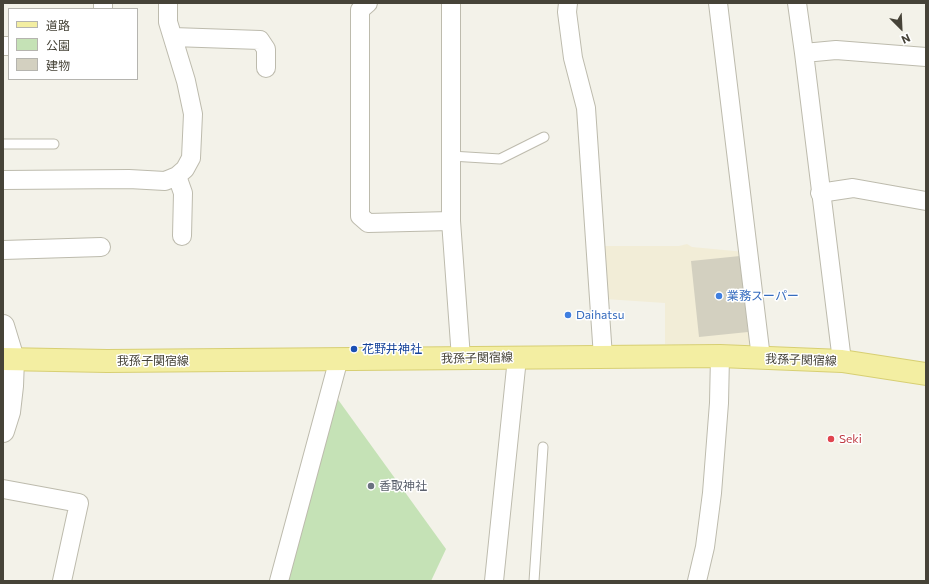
<!DOCTYPE html>
<meta charset="utf-8">
<style>
body{margin:0}
#map{position:relative;width:929px;height:584px;overflow:hidden;background:#f3f2e9;font-family:Commissioner,"Noto Sans JP",sans-serif}
canvas{display:block}
.frame{position:absolute;inset:0;border:4px solid #464338;pointer-events:none}
.legend{position:absolute;left:8px;top:8px;width:130px;height:72px;box-sizing:border-box;background:#fff;border:1px solid #b5b4af;margin:0;padding:5px 7px;list-style:none;font-size:12px;color:#464338}
.legend li{display:flex;align-items:center;gap:8px;height:20px}
.legend b{width:20px;border:1px solid #b5b4af}
.north{position:absolute;left:881px;top:8px;width:40px;height:40px;-webkit-text-stroke:3px #fff;paint-order:stroke;rotate:156deg;font-size:11px;font-weight:700;line-height:16px;text-align:center;color:#464338}
.north::after{content:'';display:block;margin:auto;width:14px;height:18px;background:#464338;clip-path:polygon(50% 0,100% 100%,50% 72%,0 100%)}
</style>
<div id="map">
<canvas width="929" height="584"></canvas>
<div class="frame"></div>
<ul class="legend">
<li><b style="height:5px;background:#f3eea2"></b>道路</li>
<li><b style="height:11px;background:#c5e2b6"></b>公園</li>
<li><b style="height:11px;background:#d3d0c0"></b>建物</li>
</ul>
<div class="north">N</div>
</div>
<script>
const ctx = document.querySelector('canvas').getContext('2d');
ctx.lineJoin = 'round';
function fill(path, color) { ctx.fillStyle = color; ctx.fill(path, 'evenodd'); }
function trace(path, color, width, dash) { ctx.strokeStyle = color; ctx.lineWidth = width; ctx.lineCap = dash ? 'butt' : 'round'; ctx.setLineDash(dash || []); ctx.stroke(path); }
function label(font, color, halo, rows, align = 'center') {
  ctx.font = font + ' Commissioner,"Noto Sans JP",sans-serif'; ctx.lineWidth = 3; ctx.setLineDash([]); ctx.textBaseline = 'middle'; ctx.strokeStyle = halo; ctx.fillStyle = color; for (const [text, x, y, turn = 0] of rows) {
    ctx.save(); ctx.translate(x, y); ctx.rotate((+turn || 0) * Math.PI / 180); ctx.textAlign = isNaN(turn) ? turn : align; if (halo) ctx.strokeText(text, 0, 0); ctx.fillText(text, 0, 0); ctx.restore();
  }
}
const commercial = new Path2D(`
 M687 244 692 247 745 252 755 346 665 344V303L605 299 601 246H679Z`);
const green = new Path2D(`
 M334 394 446 549 431 581H286Z`);
const building = new Path2D(`
 M740 256 748 332 699 337 691 261Z`);
const service = new Path2D(`
 M3 144H54
 M451 156 500 159 544 137
 M534 581 543 447`);
const minor = new Path2D(`
 M103 3V9
 M368 3 360 10V216L368 223 451 221
 M451 3V221L461 358
 M568 3 567 12 573 58 586 108 603 357
 M718 3 761 358
 M797 3 804 53 842 361
 M173 37 260 40 266 49V68
 M3 46H9
 M804 53 836 50 926 57
 M177 176 183 193 182 236
 M3 180 129 179 165 181 177 176 185 169 191 158 193 114 186 81 168 22V3
 M820 193 853 188 926 201
 M3 250 101 247
 M3 489 79 503 62 581
 M279 581 337 366V359
 M494 581 517 358
 M697 581 705 547 712 493 719 403 720 356`);
const tertiary = new Path2D(`
 M3 326 13 359 12 386 9 412 3 431`);
const primary = new Path2D(`
 M3 359 107 361 720 356 842 361 926 374`);
const markers = [
 [719,296,4,"#3f7fe0"],
 [568,315,4,"#3f7fe0"],
 [354,349,4,"#1a4fb4"],
 [831,439,4,"#e0444e"],
 [371,486,4,"#6b7280"]
];
const shopNames = [
 ["業務スーパー",727,296],
 ["Daihatsu",576,315]
];
const transitNames = [
 ["花野井神社",362,349]
];
const streetNames = [
 ["我孫子関宿線",477,358,-1],
 ["我孫子関宿線",801,360,2],
 ["我孫子関宿線",153,361]
];
const healthNames = [
 ["Seki",839,439]
];
const worshipNames = [
 ["香取神社",379,486]
];
fill(commercial, '#f2edd7');
fill(green, '#c5e2b6');
fill(building, '#d3d0c0');
trace(service, '#bdbbad', 11);
trace(minor, '#bdbbad', 20);
trace(tertiary, '#bdbbad', 24);
trace(primary, '#d7cf73', 24);
trace(service, '#fff', 9);
trace(minor, '#fff', 18);
trace(tertiary, '#fff', 22);
trace(primary, '#f3eea2', 22);
for (const [x, y, r, color] of markers) { const dot = new Path2D(); dot.arc(x, y, r, 0, 2 * Math.PI); ctx.fillStyle = color; ctx.fill(dot); trace(dot, '#fff', 1.5); }
label('12px', '#366cbe', '#fff', shopNames, 'left');
label('12px', '#164399', '#fff', transitNames, 'left');
label('12px', '#464338', '#fff', streetNames);
label('12px', '#be3a42', '#fff', healthNames, 'left');
label('12px', '#5b616d', '#fff', worshipNames, 'left');
</script>
